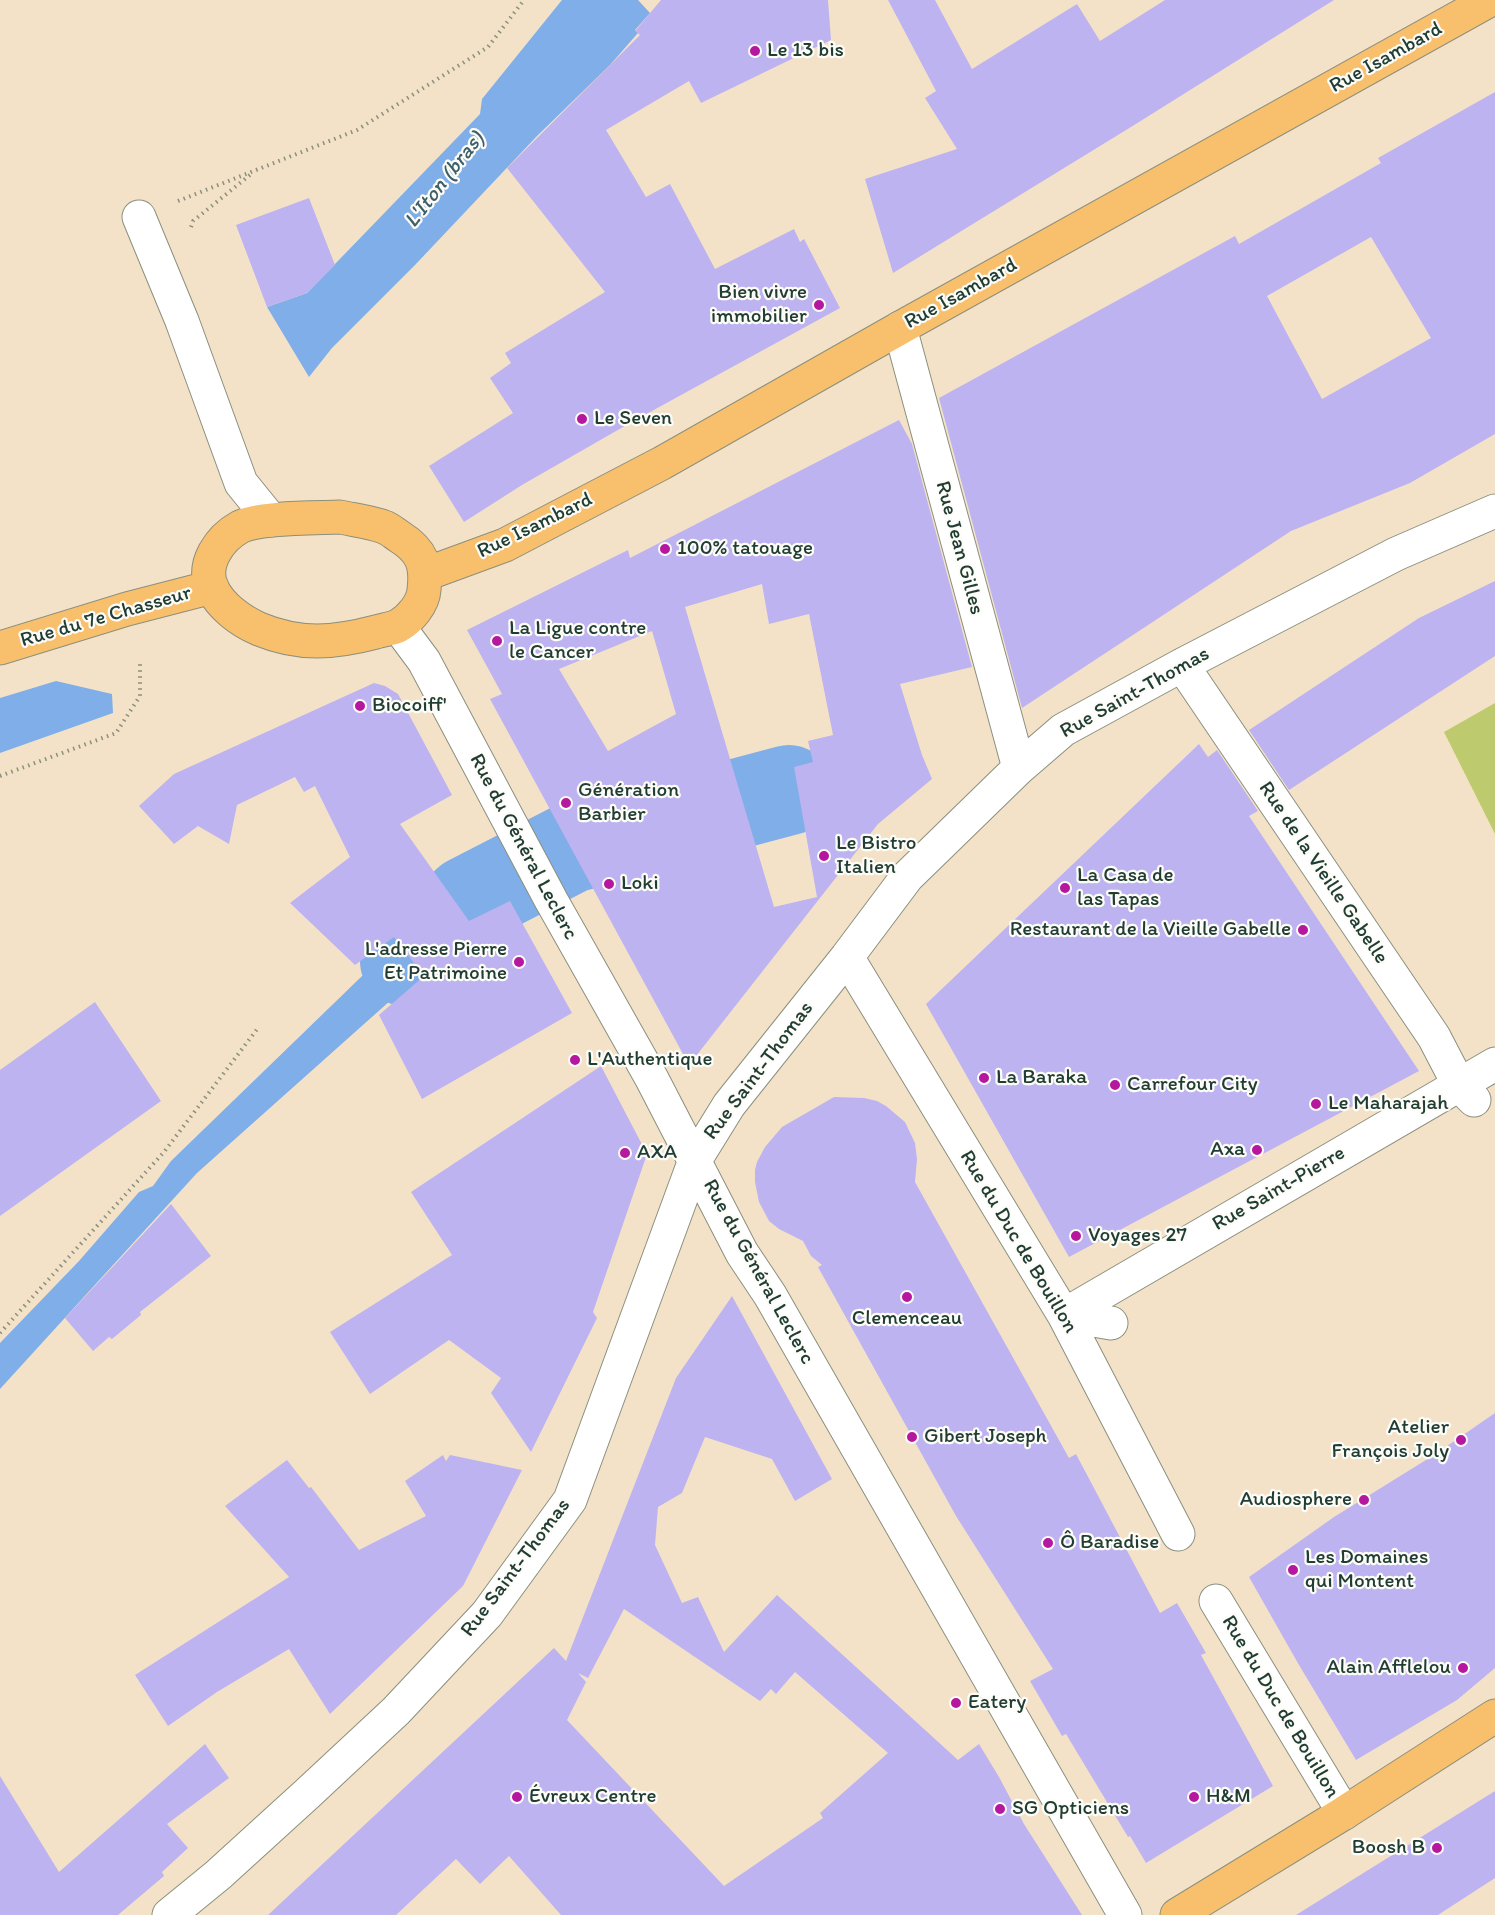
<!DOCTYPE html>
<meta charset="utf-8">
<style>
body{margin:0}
canvas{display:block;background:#f4e2c8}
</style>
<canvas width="1495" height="1915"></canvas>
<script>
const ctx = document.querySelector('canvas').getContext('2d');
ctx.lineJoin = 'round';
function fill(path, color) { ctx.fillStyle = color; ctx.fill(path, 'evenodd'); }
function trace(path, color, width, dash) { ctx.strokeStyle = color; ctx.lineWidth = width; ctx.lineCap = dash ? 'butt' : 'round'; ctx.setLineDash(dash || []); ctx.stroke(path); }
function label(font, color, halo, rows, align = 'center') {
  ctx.font = font + ' Itim,sans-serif'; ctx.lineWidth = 4.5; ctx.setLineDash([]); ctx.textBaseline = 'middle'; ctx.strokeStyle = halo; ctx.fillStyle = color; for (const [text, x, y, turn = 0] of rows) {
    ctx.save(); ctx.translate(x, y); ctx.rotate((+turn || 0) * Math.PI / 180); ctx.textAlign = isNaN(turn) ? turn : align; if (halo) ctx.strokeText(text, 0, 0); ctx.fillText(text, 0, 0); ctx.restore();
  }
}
const green = new Path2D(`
 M1495 703V834L1444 732Z`);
const water = new Path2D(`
 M562 0H638L650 13 635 30 638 33 610 65 537 136 415 265 332 348 309 377 267 307 307 293 480 114 482 99Z
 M56 681 112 694 113 713 0 753V698Z
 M779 770 798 811 618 850 583 870 563 833 621 808Z
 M494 873 512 904 508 902 465 934 197 1173 0 1389V1343L79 1261 139 1192 153 1186 171 1161 423 917 451 895Z`);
const river = new Path2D(`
 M405 961 468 901 571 848 789 790`);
const building = new Path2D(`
 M661 0H828L831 40 701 103 689 81 606 130 646 197 670 184 715 269 794 229 800 242 804 239 840 308 630 423 522 485 464 522 429 466 513 413 490 378 511 363 505 353 605 292 507 168 640 35 635 31Z
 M888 0H935L972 69 1077 4 1100 41 1165 0H1334L1131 127 893 273 865 179 957 149 925 98 936 91Z
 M1495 92V434L1410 483 1291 531 1022 708 939 398 1235 236 1239 244 1381 163 1378 158ZM1371 237 1431 338 1322 399 1267 296Z
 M309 198 335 265 307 293 267 307 236 225Z
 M899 420 912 444 972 667 900 684 922 755 932 779 878 824 689 1065 490 699 502 694 467 630 628 550 630 558ZM762 584 769 624 809 614 833 735 808 741 813 762 794 767 817 897 774 907 685 607ZM652 631 676 714 608 751 559 669Z
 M1495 581V656L1289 790 1249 730 1419 618Z
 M374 683 385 686 398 694 452 795 400 824 469 921 510 901 572 1013 422 1099 379 1015 424 976 394 937 355 965 290 903 350 857 315 786 304 792 295 777 237 805 229 844 198 826 174 844 139 806 174 774Z
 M1199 744 1208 757 1217 750 1258 811 1249 816 1419 1071 1069 1257 926 1004Z
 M95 1002 161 1101 0 1216V1070Z
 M601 1066 647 1154 593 1312 597 1318 531 1452 491 1393 501 1378 449 1340 370 1394 330 1332 452 1255 411 1192Z
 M834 1097 864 1098 877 1101 886 1106 905 1122 915 1143 917 1159 915 1182 1069 1458 1076 1454 1160 1613 1177 1603 1206 1653 1201 1655 1273 1786 1146 1863 1130 1836 1128 1837 1066 1734 1062 1736 1030 1681 1053 1669 956 1516 818 1267 822 1265 811 1256 803 1241 779 1229 769 1221 759 1202 755 1182V1170L757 1162 765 1147 782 1127Z
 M171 1204 211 1256 140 1312 141 1315 112 1339 109 1337 93 1351 65 1318Z
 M732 1296 832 1479 795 1501 772 1459 705 1437 682 1493 658 1507 655 1545 682 1603 698 1597 724 1652 777 1595 958 1760 979 1744 999 1777 1024 1824 1082 1915H561L509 1856 480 1884 456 1859 396 1915H268L554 1648 566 1661 676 1378ZM624 1609 760 1701 771 1689 776 1694 795 1672 888 1753 820 1813 823 1818 724 1886 567 1720 586 1682 578 1673 588 1678Z
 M1495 1413V1668L1457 1700 1356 1760 1299 1665 1249 1577 1334 1517 1434 1455Z
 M443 1455 446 1461 450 1455 522 1470 463 1586 330 1714 289 1649 217 1692 168 1726 135 1675 289 1577 225 1506 287 1460 309 1488 311 1487 359 1550 426 1516 405 1481Z
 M205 1744 229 1778 167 1824 188 1848 162 1872 164 1876 118 1915H0V1776L59 1872Z
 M1495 1791V1878L1438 1915H1296Z`);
const path = new Path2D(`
 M178 201 357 130 488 47 524 0
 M191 227 193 221 250 175
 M0 776 116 733 140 696V664
 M0 1333 164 1152 258 1028`);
const minor = new Path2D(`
 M139 217 182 321 241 483 271 520
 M900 328 1019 768
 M398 626 424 661 551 900 652 1079 742 1253 770 1295 1125 1915
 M1182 665 1434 1037 1459 1085 1474 1100
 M847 957 1064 1315 1178 1534
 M1064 1315 1495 1064
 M1064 1315 1111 1323
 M1216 1601 1344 1813
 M169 1915 218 1875 307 1794 396 1711 487 1614 570 1500 695 1160 729 1105 847 957 907 877 1019 768 1063 730 1182 665 1396 554 1495 511`);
const major = new Path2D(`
 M340 517C354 520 371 522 384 527 390 529 395 534 400 537 422 551 427 565 424 590 423 604 410 619 398 626 391 629 382 630 376 632 334 643 300 646 259 629 241 621 221 607 212 588 201 564 220 538 240 527 259 517 316 518 340 517Z
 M426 574 505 545 662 463 900 328 1490 0
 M0 648 127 609 212 587
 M1177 1915 1344 1813 1495 1716`);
const markers = [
 [755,51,6,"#b5179e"],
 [819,305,6,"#b5179e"],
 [582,419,6,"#b5179e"],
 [665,549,6,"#b5179e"],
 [497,641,6,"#b5179e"],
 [360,706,6,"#b5179e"],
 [566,803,6,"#b5179e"],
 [824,856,6,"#b5179e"],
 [609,884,6,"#b5179e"],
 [1065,888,6,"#b5179e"],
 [1303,930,6,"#b5179e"],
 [519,962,6,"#b5179e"],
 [575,1060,6,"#b5179e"],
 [984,1078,6,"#b5179e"],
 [1115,1085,6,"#b5179e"],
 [1316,1104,6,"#b5179e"],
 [1257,1150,6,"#b5179e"],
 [625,1153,6,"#b5179e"],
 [1076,1236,6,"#b5179e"],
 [907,1297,6,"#b5179e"],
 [912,1437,6,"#b5179e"],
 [1461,1440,6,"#b5179e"],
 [1364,1500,6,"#b5179e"],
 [1048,1543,6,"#b5179e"],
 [1293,1570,6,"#b5179e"],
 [1463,1668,6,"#b5179e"],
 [956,1703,6,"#b5179e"],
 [517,1797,6,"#b5179e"],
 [1194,1797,6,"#b5179e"],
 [1000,1809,6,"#b5179e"],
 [1437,1848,6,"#b5179e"]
];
const poiNames = [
 ["Le 13 bis",767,51],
 ["Bien vivre",807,293,"right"],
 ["immobilier",807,317,"right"],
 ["Le Seven",594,419],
 ["100% tatouage",677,549],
 ["La Ligue contre",509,629],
 ["le Cancer",509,653],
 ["Biocoiff'",372,706],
 ["Génération",578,791],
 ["Barbier",578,815],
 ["Le Bistro",836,844],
 ["Italien",836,868],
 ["La Casa de",1077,876],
 ["las Tapas",1077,900],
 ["Loki",621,884],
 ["Restaurant de la Vieille Gabelle",1291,930,"right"],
 ["L'adresse Pierre",507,950,"right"],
 ["Et Patrimoine",507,974,"right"],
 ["L'Authentique",587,1060],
 ["La Baraka",996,1078],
 ["Carrefour City",1127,1085],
 ["Le Maharajah",1328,1104],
 ["Axa",1245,1150,"right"],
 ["AXA",637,1153],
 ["Voyages 27",1088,1236],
 ["Clemenceau",907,1319,"center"],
 ["Atelier",1449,1428,"right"],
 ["François Joly",1449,1452,"right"],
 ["Gibert Joseph",924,1437],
 ["Audiosphere",1352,1500,"right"],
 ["Ô Baradise",1060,1543],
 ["Les Domaines",1305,1558],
 ["qui Montent",1305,1582],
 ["Alain Afflelou",1451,1668,"right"],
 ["Eatery",968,1703],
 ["Évreux Centre",529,1797],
 ["H&M",1206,1797],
 ["SG Opticiens",1012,1809],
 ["Boosh B",1425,1848,"right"]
];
const streetNames = [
 ["Rue Isambard",1386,58,-29],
 ["Rue Isambard",961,294,-29],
 ["Rue Isambard",535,526,-26],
 ["Rue Jean Gilles",959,548,75],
 ["Rue du 7e Chasseur",106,617,-16],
 ["Rue Saint-Thomas",1135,693,-29],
 ["Rue du Général Leclerc",523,847,62],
 ["Rue de la Vieille Gabelle",1323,873,56],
 ["Rue Saint-Thomas",759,1071,-53],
 ["Rue Saint-Pierre",1279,1189,-30],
 ["Rue du Duc de Bouillon",1018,1242,59],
 ["Rue du Général Leclerc",758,1272,61],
 ["Rue Saint-Thomas",516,1568,-53],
 ["Rue du Duc de Bouillon",1280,1707,59]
];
const waterNames = [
 ["L'Iton (bras)",445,180,-52]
];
fill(green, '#bdcb6e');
fill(water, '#7faee9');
trace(river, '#7faee9', 90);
fill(building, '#bdb3f1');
trace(minor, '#8a907e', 35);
trace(major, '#8a907e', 35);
trace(path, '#8a907e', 4, [1.5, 4.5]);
trace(minor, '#fff', 33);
trace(major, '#f8bf6c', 33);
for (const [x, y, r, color] of markers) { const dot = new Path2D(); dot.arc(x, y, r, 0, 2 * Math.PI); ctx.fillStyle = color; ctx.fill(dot); trace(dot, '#fdfcf7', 2); }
label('21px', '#1f3d34', '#fdfcf7', poiNames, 'left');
label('21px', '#1f3d34', '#fdfcf7', streetNames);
label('italic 22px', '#3c5f6a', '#fdfcf7', waterNames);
</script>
